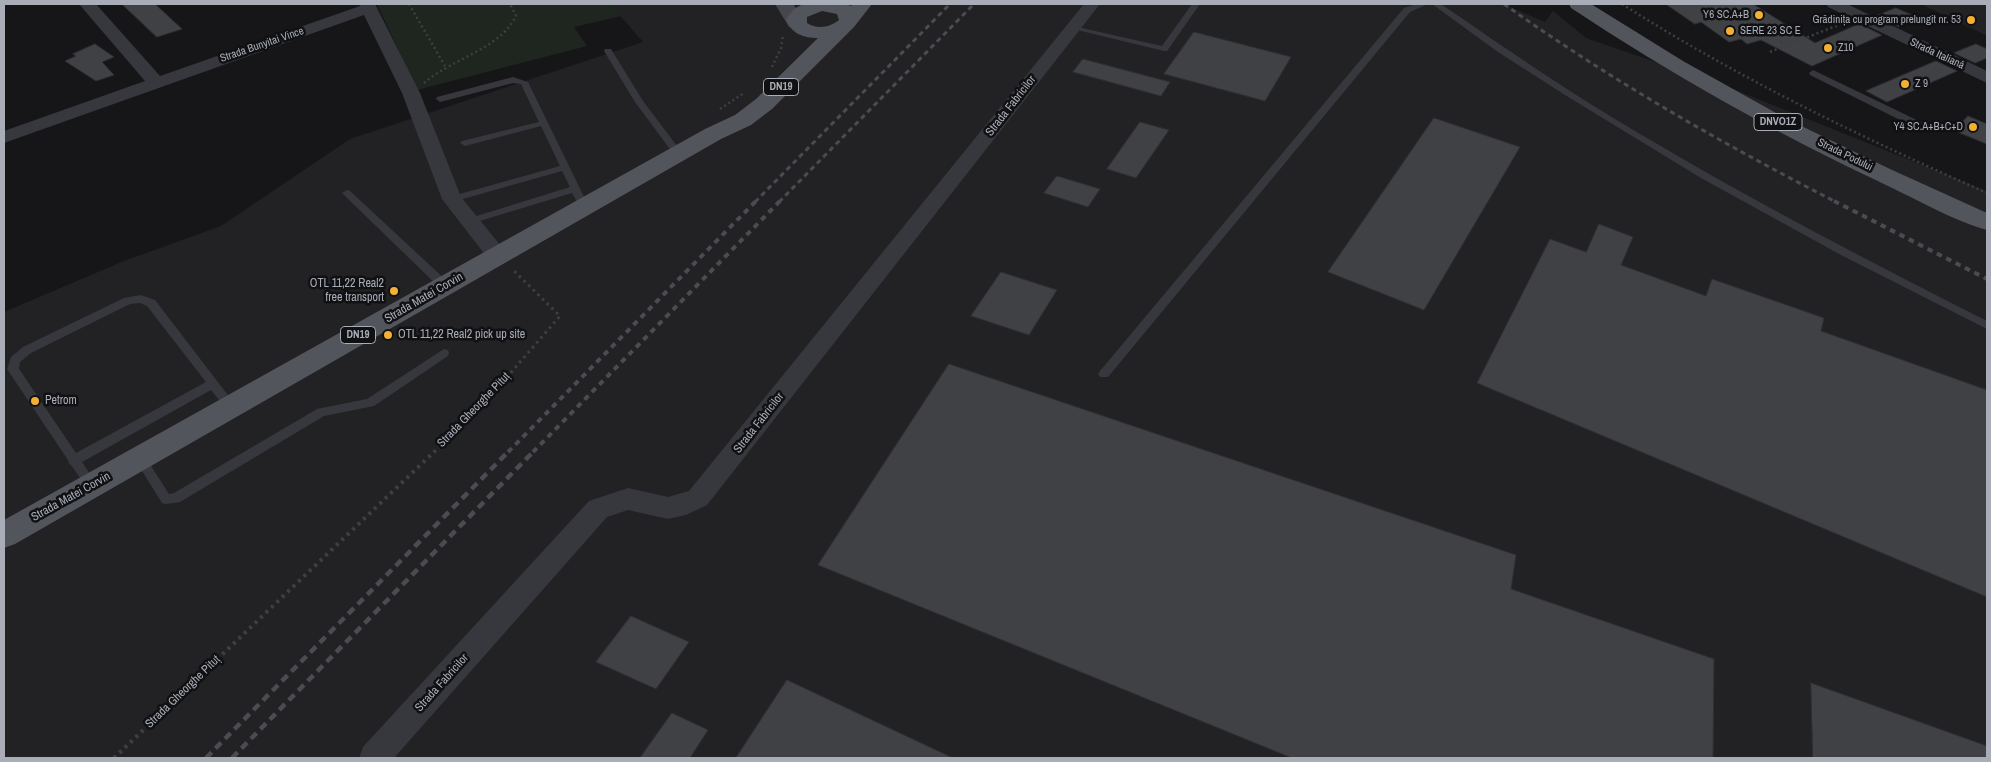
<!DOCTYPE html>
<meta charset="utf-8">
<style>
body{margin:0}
#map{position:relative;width:1991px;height:762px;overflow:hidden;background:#161618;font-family:"Archivo Narrow",sans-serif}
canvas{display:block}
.frame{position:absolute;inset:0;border:5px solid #a8adb8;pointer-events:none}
</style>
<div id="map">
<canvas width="1991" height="762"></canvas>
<div class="frame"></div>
</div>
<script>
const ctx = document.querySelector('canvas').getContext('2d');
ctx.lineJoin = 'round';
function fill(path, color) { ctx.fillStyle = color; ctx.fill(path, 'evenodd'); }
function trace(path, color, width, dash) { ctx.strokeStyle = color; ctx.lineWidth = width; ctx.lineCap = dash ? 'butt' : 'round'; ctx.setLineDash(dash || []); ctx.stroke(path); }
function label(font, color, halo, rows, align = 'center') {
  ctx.font = font + ' "Archivo Narrow",sans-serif'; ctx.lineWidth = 5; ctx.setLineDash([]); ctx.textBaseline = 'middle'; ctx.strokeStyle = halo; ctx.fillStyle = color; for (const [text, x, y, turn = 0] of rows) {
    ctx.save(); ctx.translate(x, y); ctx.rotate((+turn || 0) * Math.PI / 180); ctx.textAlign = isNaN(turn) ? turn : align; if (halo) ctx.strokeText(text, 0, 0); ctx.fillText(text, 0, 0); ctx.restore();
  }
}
const built = new Path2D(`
 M610 4H1503L1545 22 1553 11 1586 38 1728 87 1987 191V758H4V312L124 261 221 226 350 139 643 42Z
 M1921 4H1987V36Z`);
const green = new Path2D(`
 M377 4H614L621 16 574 27 587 46 417 90Z`);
const building = new Path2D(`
 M122 4H155L182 29 157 37Z
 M1666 4H1753L1815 43 1859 24 1882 35 1812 66 1761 40 1747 44 1741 39 1729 42 1701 22 1695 24Z
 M1896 8 1919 18 1899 27 1876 16Z
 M1194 32 1291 57 1265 101 1164 74Z
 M95 44 114 57 102 62 114 75 96 81 65 61 76 56 73 54Z
 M1976 44 1987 49V58L1975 63 1954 53Z
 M1083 59 1170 82 1161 96 1073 72Z
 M1936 61 1957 71 1887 102 1866 91Z
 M1968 116 1987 124V144L1955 131Z
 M1434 118 1520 147 1424 310 1328 272Z
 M1140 122 1169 130 1136 178 1107 169Z
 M1057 176 1100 189 1088 207 1044 193Z
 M1599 224 1633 237 1621 265 1706 296 1712 279 1824 318 1821 331 1987 390V597L1477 383 1550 239 1586 252Z
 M1001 272 1057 290 1029 335 971 316Z
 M949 364 1516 555 1511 589 1714 659 1713 758H1292L818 565Z
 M631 616 689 642 656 689 596 662Z
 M787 680 953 758H736Z
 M1811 683 1987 746V758H1813Z
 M672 713 708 730 690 758H640Z`);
const pathFar2 = new Path2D(`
 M409 4 445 66
 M1622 4C1738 78 1861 137 1987 193
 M1721 4 1787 46
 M1770 52 1841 24
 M772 67 781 48 783 35
 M424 83C453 58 500 49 516 16L510 4
 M720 109 744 93`);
const pathFar1 = new Path2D(`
 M434 452 482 406 560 316 513 270`);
const path = new Path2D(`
 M114 758 435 451`);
const lane = new Path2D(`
 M1192 4H1200L1167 51H1164L1069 28 1073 26 1162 46Z
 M1417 4H1428L1410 12 1108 377H1100L1098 374 1100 371 1404 8Z
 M1432 4H1441C1506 49 1572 94 1640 134 1753 201 1870 262 1987 321V329L1841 255 1701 178 1565 95 1498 52Z
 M605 49H611L643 101 683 154 681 156H675L635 102 604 51Z
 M1813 70 1923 123 1919 126 1898 119 1810 75 1809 73Z
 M513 77 528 82 589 207 584 210 581 209 572 193 473 223H467L465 221 467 219 570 187 562 171 452 202 447 199 449 197 560 166 541 126 465 146 460 143 462 141 539 122 521 84 513 83 440 102 436 99 437 97Z
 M347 190 350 191 449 283 450 286 449 289H441L344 195 342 193Z
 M141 295 155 300 237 407 235 410H227L211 390 82 462 98 486 96 489 92 491 88 489 71 465 69 464 68 460 9 372 7 369 11 357 23 347 124 298ZM140 303 147 306 206 382 76 453 19 369 20 362 31 353 130 304Z
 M444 349 448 350 449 353 448 356 374 406 324 416 180 502 166 504 162 503 134 458 136 455H144L169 494 174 493 317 409 367 399Z`);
const street = new Path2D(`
 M79 4H96L160 76 360 6 359 4H375L420 93 461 197 509 256 506 261 498 263 490 261 442 199 402 93 364 15 4 143V131L145 81Z
 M1084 4H1100L707 505 686 515 668 519 628 510 607 517 394 758H359L363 747 589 501 628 488 668 497 689 491Z
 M1826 4H1847L1987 71V83L1828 7Z`);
const secondary = new Path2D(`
 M775 4H793L806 23 803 27H789Z`);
const primary = new Path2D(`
 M803 4H846L851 6 853 4H872L854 27 772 109 751 125 721 139 15 544 4 548V520L705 129 735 115 756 99 818 38C804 38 791 34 786 19L794 9ZM822 11 837 14 839 20C831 27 817 30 807 23V17Z
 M1569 4H1591L1683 61 1785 118 1890 169 1987 213V230C1956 222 1916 199 1886 185 1777 134 1672 75 1571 8Z`);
const railFar2 = new Path2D(`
 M1504 4C1609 79 1721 143 1836 202
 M755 202 950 4
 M779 202 974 4`);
const railFar1 = new Path2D(`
 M1834 201 1987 279
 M508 452 756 201
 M533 452 780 201`);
const rail = new Path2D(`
 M206 758 509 451
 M232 758 534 451`);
const markers = [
 [1759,15,5,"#f2b134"],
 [1971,20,5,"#f2b134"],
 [1730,31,5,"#f2b134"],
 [1828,48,5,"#f2b134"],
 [1905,84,5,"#f2b134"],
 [1973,127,5,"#f2b134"],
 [394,291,5,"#f2b134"],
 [388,335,5,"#f2b134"],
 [35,401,5,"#f2b134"]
];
const farPoinames = [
 ["Y6 SC.A+B",1749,15],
 ["Grădinița cu program prelungit nr. 53",1961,20],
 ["SERE 23 SC E",1740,31,"left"],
 ["Z10",1838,48,"left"],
 ["Z 9",1915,84,"left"],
 ["Y4 SC.A+B+C+D",1963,127]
];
const farStreetnames = [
 ["Strada Bunyitai Vince",262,45,-19],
 ["Strada Italiană",1937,54,25],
 ["Strada Podului",1845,155,26]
];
const shields = [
 [781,87,35],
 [1778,122,48],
 [358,335,35]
];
const shieldNames = [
 ["DN19",781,87],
 ["DNVO1Z",1778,122],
 ["DN19",358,335]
];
const streetNames = [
 ["Strada Fabricilor",1011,106,-52],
 ["Strada Matei Corvin",424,298,-30],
 ["Strada Gheorghe Pituț",474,410,-46],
 ["Strada Fabricilor",759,423,-52],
 ["Strada Matei Corvin",71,497,-29],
 ["Strada Fabricilor",442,683,-48],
 ["Strada Gheorghe Pituț",183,692,-44]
];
const poiNames = [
 ["OTL 11,22 Real2",384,284,"right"],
 ["free transport",384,298,"right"],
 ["OTL 11,22 Real2 pick up site",398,335],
 ["Petrom",45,401]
];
fill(built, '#222225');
fill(green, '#1e261f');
fill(building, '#404145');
trace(building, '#303034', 1);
trace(pathFar2, '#3d3f44', 2.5, [2, 3]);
trace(pathFar1, '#3d3f44', 3, [2.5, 4]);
trace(path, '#3d3f44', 4, [3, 4.5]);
fill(lane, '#37383d');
fill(street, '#37383d');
fill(secondary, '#45474d');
fill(primary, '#53555c');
trace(railFar2, '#4a4c52', 3, [5, 4]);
trace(railFar1, '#4a4c52', 4, [5.5, 5]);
trace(rail, '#4a4c52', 4.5, [8, 5.5]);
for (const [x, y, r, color] of markers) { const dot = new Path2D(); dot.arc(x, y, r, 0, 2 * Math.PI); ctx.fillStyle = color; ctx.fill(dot); trace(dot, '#111113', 2); }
label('11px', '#a8adb8', '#111113', farPoinames, 'right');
label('11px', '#a8adb8', '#111113', farStreetnames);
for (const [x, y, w] of shields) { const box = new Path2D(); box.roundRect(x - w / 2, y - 8.5, w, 17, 4); ctx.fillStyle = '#111113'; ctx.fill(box); trace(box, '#a8adb8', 1); }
label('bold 11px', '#a8adb8', null, shieldNames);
label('12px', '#a8adb8', '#111113', streetNames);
label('12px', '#a8adb8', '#111113', poiNames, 'left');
</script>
